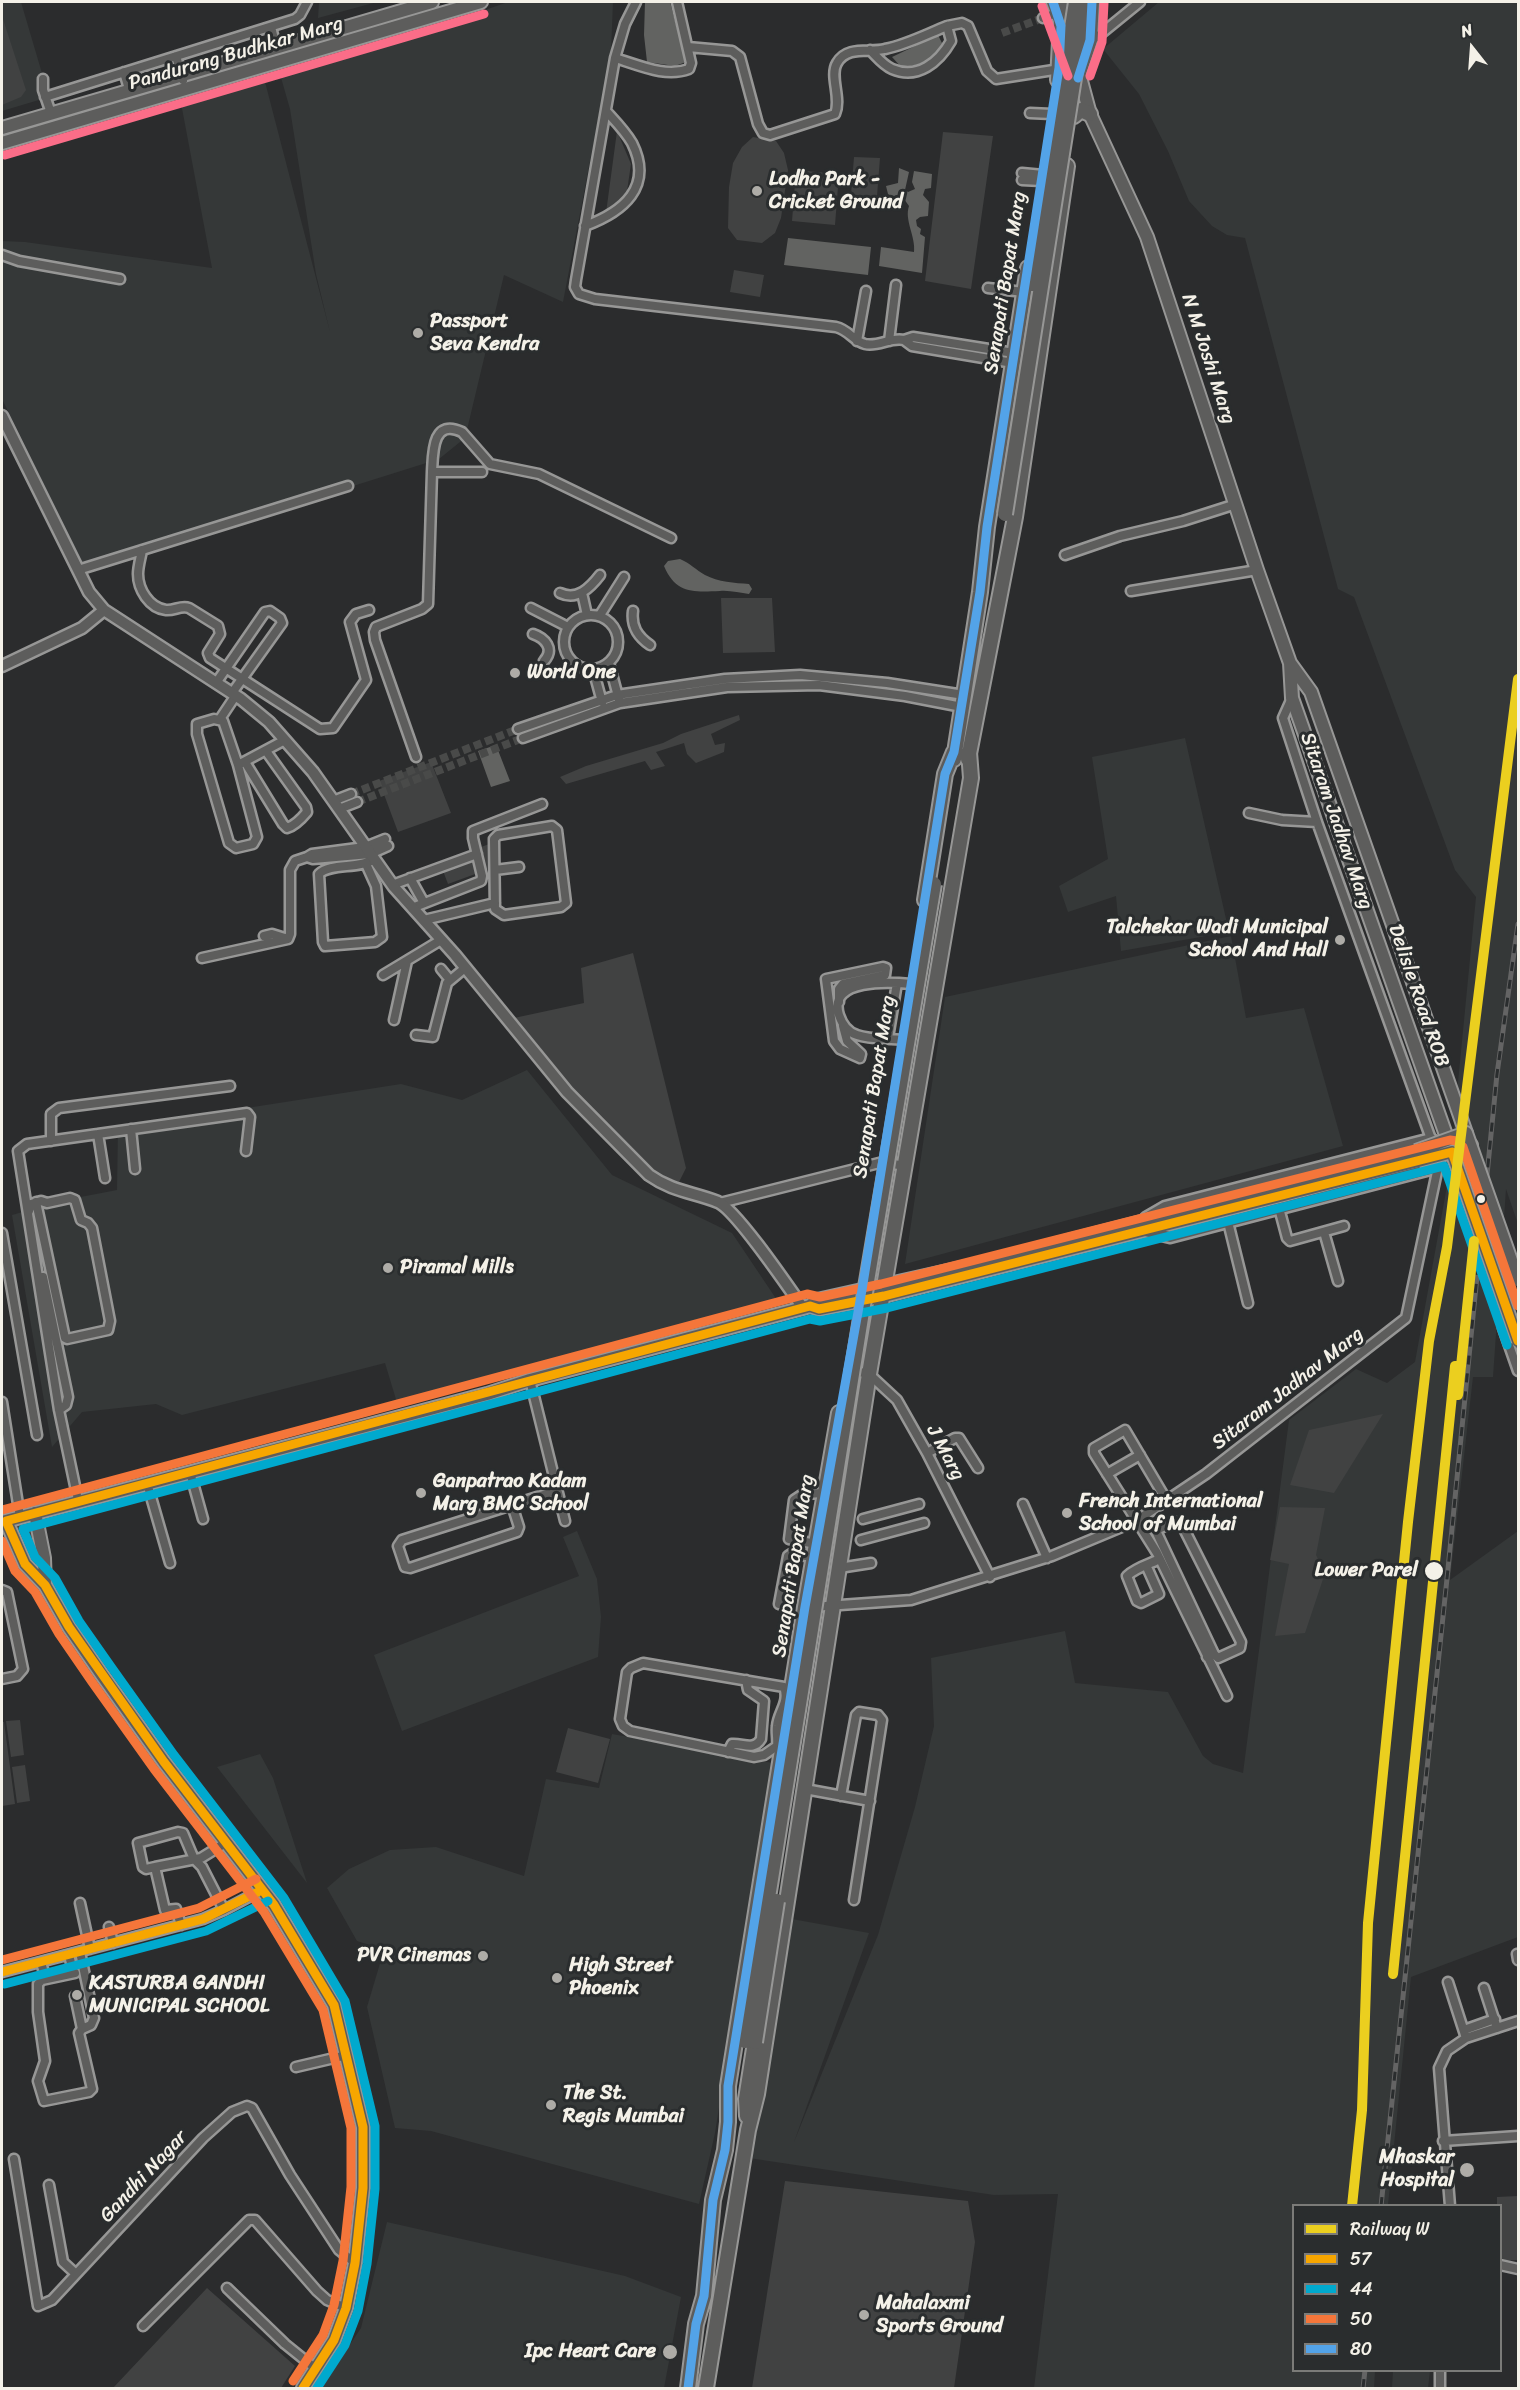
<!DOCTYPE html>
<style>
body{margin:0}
#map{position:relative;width:1520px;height:2390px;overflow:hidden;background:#2b2c2d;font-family:Sriracha,sans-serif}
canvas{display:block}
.frame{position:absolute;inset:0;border:3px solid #f4f1e8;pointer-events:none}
.legend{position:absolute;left:1292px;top:2204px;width:210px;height:168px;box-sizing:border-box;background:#2a2d2e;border:2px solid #7b7b78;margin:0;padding:8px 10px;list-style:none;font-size:18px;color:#f4f1e8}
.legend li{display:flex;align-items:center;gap:12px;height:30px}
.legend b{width:30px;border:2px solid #7b7b78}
.north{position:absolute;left:1442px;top:18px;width:60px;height:60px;-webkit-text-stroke:4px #2a2d2e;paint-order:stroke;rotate:343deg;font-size:16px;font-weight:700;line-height:24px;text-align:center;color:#f4f1e8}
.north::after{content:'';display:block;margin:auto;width:21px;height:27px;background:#f4f1e8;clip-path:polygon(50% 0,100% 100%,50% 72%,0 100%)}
</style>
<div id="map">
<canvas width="1520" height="2390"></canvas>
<div class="frame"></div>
<ul class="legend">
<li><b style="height:8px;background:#ebcf1f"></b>Railway W</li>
<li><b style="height:8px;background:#f7a600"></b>57</li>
<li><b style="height:8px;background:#00a9ce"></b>44</li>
<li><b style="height:8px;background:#f5763a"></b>50</li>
<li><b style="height:8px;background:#53a3e8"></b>80</li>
</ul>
<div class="north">N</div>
</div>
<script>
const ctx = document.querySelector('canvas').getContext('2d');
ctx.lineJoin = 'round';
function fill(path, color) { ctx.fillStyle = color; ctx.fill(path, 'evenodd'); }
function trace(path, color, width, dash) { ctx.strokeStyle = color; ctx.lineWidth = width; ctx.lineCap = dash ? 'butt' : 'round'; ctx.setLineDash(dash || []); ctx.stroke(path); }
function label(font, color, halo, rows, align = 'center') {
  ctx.font = font + ' Sriracha,sans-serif'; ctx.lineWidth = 6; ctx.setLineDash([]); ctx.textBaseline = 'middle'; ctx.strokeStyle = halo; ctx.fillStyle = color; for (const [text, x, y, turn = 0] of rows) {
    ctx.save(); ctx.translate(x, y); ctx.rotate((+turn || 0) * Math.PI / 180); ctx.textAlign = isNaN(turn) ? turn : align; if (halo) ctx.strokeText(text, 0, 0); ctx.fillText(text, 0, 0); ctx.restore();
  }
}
const built = new Path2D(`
 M2 2H21L49 97 2 111Z
 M319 2H377L318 18Z
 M508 2H613L611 52 563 302 504 275 465 438 439 459 86 570 2 399V241L25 242 212 268 181 103 264 78 330 332 316 274 290 109 280 74 436 27Z
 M1159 2H1518V1224L1506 1189 1493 1377H1473L1450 1580 1518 1531V1937L1411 1977 1388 2205 1294 2206V2370L1375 2371 1374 2388H1034L1058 2194 994 2195 749 2158 792 1919 869 1933 794 2142 878 1935 915 1807 934 1726 931 1658 1065 1631 1075 1683 1168 1692 1203 1756 1213 1764 1243 1773 1289 1420 1356 1369 1387 1383 1415 1362 1449 1175 1476 897 1455 870 1354 597 1338 589 1245 238 1227 235 1212 226 1189 201 1168 151 1139 94 1103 49Z
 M1185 738 1229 932 1121 951 1116 896 1068 912 1059 886 1108 859 1092 757Z
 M1231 936 1246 1018 1304 1008 1343 1146 905 1264 945 997Z
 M527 1070 612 1175 732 1233 779 1303 398 1406 385 1363 182 1415 156 1404 82 1412 52 1447 12 1215 65 1200 117 1190 118 1128 401 1084 462 1100Z
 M577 1531 597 1579 601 1617 598 1657 402 1731 374 1655 579 1576 563 1537Z
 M612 1734 773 1763 715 2133 699 2204 431 2131 395 2128 367 2007 384 1950 357 1941 327 1888 349 1869 390 1850 436 1847 524 1876 546 1779 599 1788Z
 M260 1754 273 1778 307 1883 217 1767Z
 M387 2222 625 2276 681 2297 664 2388H321L361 2328Z
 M1393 2371H1430L1428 2388H1392Z`);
const green = new Path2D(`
 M2 16 26 90 21 97 2 105Z
 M617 131 631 164 626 198 606 213Z
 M943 132 993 136 971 289 925 281Z
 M753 137 776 141 784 153 788 170 781 218 775 233 762 243 737 240 728 228 729 187 733 163 742 147Z
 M854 157 880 158 876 209 850 207Z
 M796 170 839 174 835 225 792 221Z
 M734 270 764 275 760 297 730 292Z
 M721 598H772L775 652 723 653Z
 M739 715 740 720 711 734 715 745 725 743 724 752 696 763 687 754 684 743 656 752 665 766 651 770 645 761 566 784 560 777 586 766 663 743 681 734Z
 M431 762 451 813 398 832 379 781Z
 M489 844 497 866 448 884 440 863Z
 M633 953 686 1168 679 1182 651 1171 608 1133 514 1018 584 1003 581 968Z
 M1383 1414 1334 1493 1290 1485 1309 1430Z
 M1280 1507 1325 1508 1316 1555 1325 1573 1305 1633 1275 1636 1289 1564 1270 1560Z
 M33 1521 35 1555 17 1526Z
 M20 1720 24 1755 11 1757 6 1721Z
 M2 1722H4L15 1804 2 1806Z
 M568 1728 610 1739 598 1783 556 1772Z
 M25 1765 30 1801 17 1803 12 1767Z
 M785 2181 968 2201 975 2242 954 2388H752Z
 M1518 2196V2260L1501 2261 1500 2206 1497 2205V2197Z
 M207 2288 295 2366 281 2388H113Z`);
const water = new Path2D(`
 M645 2H670L686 62 675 66 647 62 644 35Z
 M938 35 943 45 929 62 902 68 892 57Z
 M899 168 909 172 905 190 908 192 915 189 912 182 914 171 932 174 931 188 925 189 923 195 929 202 928 216 920 217 916 220 917 226 921 229 920 234 925 237 922 273 879 266 881 247 914 252C916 237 904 220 909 206L904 199 892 197 888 194 886 186 898 183Z
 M788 238 871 247 868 275 784 265Z
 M680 559C690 563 696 570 705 575 718 582 735 583 749 584L752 589 749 594C740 593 729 590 720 591 693 592 676 594 664 566L668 561Z
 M496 745 510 781 491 787 478 751Z`);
const minorTunnel = new Path2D(`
 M1002 33 1043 18
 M351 794 518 729
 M357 802 523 738`);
const minor = new Path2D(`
 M636 2 625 24 615 58 576 280 575 287 579 294 595 299 836 327C849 330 853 341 865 344 879 347 890 337 904 340
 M1043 18 1057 13
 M947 26 962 23 968 26 987 71 996 79 1060 69
 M271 27 276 47
 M1088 38 1091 40 1097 37 1140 2
 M688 47 732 51 740 57 758 124 763 133 770 135 835 114C842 98 829 76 837 63 847 45 870 53 885 49 906 45 927 34 947 26L951 41C939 62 918 80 892 69 883 65 877 57 870 50
 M176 56 183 80
 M615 58C639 65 665 78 689 69L691 63 677 2
 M124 72 129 89
 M43 79V90L51 113
 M45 97 295 19 300 15 307 2
 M1030 113 1052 114
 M1022 173 1043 175
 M1022 180 1042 181
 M585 226C623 212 654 187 632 143 625 131 615 121 606 111
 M2 255 19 261 120 279
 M988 288 1024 292
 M857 341 866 291
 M889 341 896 285
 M1013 363 912 346 904 340 913 337 1014 353
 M432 472C433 453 432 418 462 432L490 464 539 474 671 538
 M142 550C141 557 138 566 138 574 138 589 149 608 166 610 174 611 181 605 189 608L218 626 220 634 208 653 210 658 320 729 333 728 366 680 350 622 356 614 369 610
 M1065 555 1120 536 1183 521 1236 504
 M78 570 348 486
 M1131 591 1257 570
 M560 593C577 601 590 588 600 575
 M582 593 587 615
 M531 608 568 627
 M633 611C631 626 637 636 650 645
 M564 642a27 27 0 1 1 54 0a27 27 0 1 1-54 0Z
 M600 615 624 577
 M533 634C545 638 555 649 544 661
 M609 663 619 700
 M593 669 602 702
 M216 683 265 612 270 611 280 618 282 623 232 693
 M1292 698 1283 718 1317 822 1431 1139
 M220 719 236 695
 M518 729 617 695 725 679 800 675 887 683 964 695
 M523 738 620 703 727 687 819 685 905 696 962 707
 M416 757 375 640 374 632 376 627 422 609 428 604 432 472H482
 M245 762 283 824 287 828C294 826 302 818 307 812L306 807 266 751
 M238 765 223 721 214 719 197 724V734L229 843 236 848 253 844 257 837 238 765 283 741
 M333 801 351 794
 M339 809 357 802
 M1249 813 1282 820 1317 822
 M552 826 557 830 566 903 561 907 504 915 495 909 494 839 498 835Z
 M385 839 365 847 312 854 307 857 313 859 370 854 388 846
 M366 864 376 886 382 937 375 942 325 946 323 942 319 874C330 863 358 869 373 860
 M495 870 519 867
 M410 878 424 903
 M392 885 477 854
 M412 908 481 881 482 876 473 838V831L542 804
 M424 920 495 903
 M264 936 272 934 288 939
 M202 958 288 939 290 934V870L295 861 307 857
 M441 969 450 980
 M383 975 441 940
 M839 1002V989L843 984 885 975 886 968 883 967 826 979 834 1041 840 1049 860 1058 861 1054 847 1041 843 1026
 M394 1020 407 961
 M416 1035 433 1037 447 983 465 968
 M888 1038 897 983
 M903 1040C888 1038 871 1040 857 1035 847 1032 842 1024 839 1015 827 978 891 982 911 984
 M131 1129 135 1169
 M98 1134 105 1178
 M51 1141V1114L59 1108 230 1086
 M720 1203 883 1162 904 1166
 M1279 1208 1287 1238 1290 1241 1344 1226
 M29 1211 31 1204 41 1201 47 1203 70 1198 75 1200 81 1220 88 1223 92 1228 110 1321 108 1330 67 1339 65 1338 36 1202
 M1228 1222 1248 1303
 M1324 1232 1338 1281
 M2 1233 37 1435
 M43 1277 68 1397 66 1405 59 1410
 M1518 1323 1503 1328 1518 1371
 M850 1370 869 1374 897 1400 927 1453 990 1577
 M530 1380 565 1521
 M2 1402 20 1517
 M927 1453 955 1438H959L978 1468
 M190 1472 203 1519
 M1107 1474 1140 1455
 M147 1483 170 1563
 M78 1500 59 1410 18 1151 27 1144 247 1113 250 1117 246 1151
 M1167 1501 1125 1430 1094 1448V1453L1157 1553 1227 1696
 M1023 1504 1047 1558
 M512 1505 519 1527 517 1532 410 1568 405 1567 398 1546 402 1540 556 1491
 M863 1519 919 1504
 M861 1540 924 1523
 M811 1543 789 1539 794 1500 803 1494 825 1493
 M1146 1565 1159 1594 1141 1603 1137 1601 1127 1576C1135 1568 1149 1564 1160 1559
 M839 1568 871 1563
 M2 1590 7 1592 8 1597 23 1669 17 1676 2 1679
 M779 1604 788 1556 791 1554 814 1557
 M812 1607 911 1600 1052 1556 1136 1521 1206 1474 1406 1318 1438 1167
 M1207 1657 1214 1654 1218 1658 1240 1648 1241 1642 1181 1523 1174 1522 1158 1529 1157 1533 1214 1654
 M643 1663 784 1687C790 1702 778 1712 777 1726 776 1733 778 1739 777 1746L764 1755 754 1757 630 1731 623 1726 620 1719 627 1672 631 1668Z
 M728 1752 732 1744C743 1743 754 1751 761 1739L764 1701 748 1690 746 1680
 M805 1789 870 1801
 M841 1796 856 1715 859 1712 878 1715 882 1720 854 1900
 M155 1867 146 1869 143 1867 138 1843 178 1832 183 1833 194 1859 202 1867 224 1910
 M80 1903 90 1949
 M181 1925 176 1909 165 1910 155 1867 201 1858 227 1842
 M109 1927 113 1943
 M1517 1954 1518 1960
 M69 1955 72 1967
 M41 1962 44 1973
 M2 1972 203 1919 224 1910 262 1890
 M75 1973 42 1980 38 1984V2012L45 2061 38 2081 44 2101 89 2092 92 2089 79 2033 82 2029 91 2025 94 2018 80 1952
 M1448 1982 1466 2038
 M1484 1988 1497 2028
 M75 1996 82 2029
 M1464 2030 1495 2019
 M296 2067 347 2055
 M1443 2141 1518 2136
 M14 2159 38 2306 52 2300 203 2138 232 2112 247 2106 252 2108 290 2175 339 2250 355 2263
 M49 2185 63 2262 76 2274
 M1450 2206 1439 2068 1447 2051 1466 2038 1518 2021
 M1500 2265 1518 2269
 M227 2288 285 2344 316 2369
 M143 2326 249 2220H255L317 2291 327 2300 346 2308
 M1440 2370V2388`);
const tertiary = new Path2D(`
 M2 416 89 592 104 610 241 699 269 722 313 772 394 887 455 955 567 1092 649 1175C673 1192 693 1192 718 1202 736 1210 789 1288 803 1308
 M2 666 82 628 104 610
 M1145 1231 1170 1237 1438 1167 1431 1139 1165 1207 1146 1218`);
const secondary = new Path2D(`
 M1053 2 1060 21
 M1077 66 1090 114 1147 237 1257 570 1290 663 1292 698 1452 1152 1471 1145
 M2 128 432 2
 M2 143 481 2
 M1290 663 1311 692 1466 1133
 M810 1306 817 1300 979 1264 1416 1151
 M35 1513 44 1558 45 1585
 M6 1521 25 1564 45 1585 69 1627 102 1675 164 1762 274 1905 334 2005 363 2127V2188L355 2263 346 2308 334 2340 303 2388
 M2 1522 487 1394 530 1380 803 1308 810 1306 819 1309 884 1296 1418 1161`);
const primary = new Path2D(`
 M1079 73 1090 40 1092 2
 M1058 80 1062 2
 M1057 114 1074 116 1081 110 1090 114
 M954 759 980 592 987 527 1028 268
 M968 759 1015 517 1067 166
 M925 900 945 774 954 752
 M747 2116 746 2099 755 2042
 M688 2388 696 2324 704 2296 713 2200 725 2150 728 2122V2086L805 1607 839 1413
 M706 2388 748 2130 757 2094 869 1374 971 778 969 752`);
const rail = new Path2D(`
 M1381 2206 1448 1569 1497 1074 1518 924
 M1363 2388 1365 2370`);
const secondaryBridge = new Path2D(`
 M1416 1151 1466 1133 1518 1280
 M1418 1161 1452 1152 1518 1341`);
const primaryBridge = new Path2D(`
 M1032 284 1076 2
 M1005 514 1086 2
 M745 2041 865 1293 934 884
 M755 2042 777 1901`);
const bus1 = new Path2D(`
 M2 1972 203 1919 262 1890
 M303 2388 334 2340 346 2308 355 2263 363 2188V2127L334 2005 274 1905 164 1762 69 1627 45 1585 25 1564 6 1521 810 1306 819 1309 884 1296 1452 1152 1518 1341`);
const bus2 = new Path2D(`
 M5 1984 206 1931 268 1901
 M317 2388 345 2345 358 2311 367 2264 375 2189V2126L345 2001 284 1898 174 1755 112 1668 79 1621 55 1578 35 1557 23 1529 810 1319 820 1321 887 1308 1444 1166 1507 1345`);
const bus3 = new Path2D(`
 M2 1510 807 1294 820 1297 881 1284 1450 1140 1457 1141 1463 1147 1518 1306
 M2 1541 15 1571 35 1592 59 1634 92 1682 154 1769 264 1912 323 2010 351 2128V2187L343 2261 334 2305 323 2335 293 2381
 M2 1960 199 1908 256 1879`);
const bus4 = new Path2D(`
 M1078 78 1090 40 1092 2
 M688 2388 696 2324 704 2296 713 2200 725 2150 728 2122V2086L805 1607 862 1290 945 774 954 752 980 592 987 527 1059 68 1061 26 1053 2`);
const bus5 = new Path2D(`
 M1042 6 1068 76
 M1090 76 1102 42 1104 3
 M5 155 484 14`);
const rail1 = new Path2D(`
 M1458 1395 1474 1241
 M1393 1974 1455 1366
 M1352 2206 1362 2110 1368 1923 1408 1522 1429 1341 1447 1247 1518 679`);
const markers = [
 [757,191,6,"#aeaca7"],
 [418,333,6,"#aeaca7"],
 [515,673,6,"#aeaca7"],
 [1340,940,6,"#aeaca7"],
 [1481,1199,5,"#f4f1e8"],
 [388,1268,6,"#aeaca7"],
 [421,1493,6,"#aeaca7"],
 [1067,1513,6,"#aeaca7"],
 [1434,1571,10,"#f4f1e8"],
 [483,1956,6,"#aeaca7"],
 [557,1978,6,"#aeaca7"],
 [77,1995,6,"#aeaca7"],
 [551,2105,6,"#aeaca7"],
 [1467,2170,8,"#aeaca7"],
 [864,2315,6,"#aeaca7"],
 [670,2352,8,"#aeaca7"]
];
const streetNames = [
 ["Pandurang Budhkar Marg",236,54,-16],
 ["Senapati Bapat Marg",1006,283,-81],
 ["N M Joshi Marg",1208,359,72],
 ["Sitaram Jadhav Marg",1336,821,71],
 ["Delisle Road ROB",1418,996,71],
 ["Senapati Bapat Marg",875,1087,-81],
 ["Sitaram Jadhav Marg",1288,1389,-38],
 ["J Marg",945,1453,62],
 ["Senapati Bapat Marg",794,1566,-81],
 ["Gandhi Nagar",144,2177,-47]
];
const poiNames = [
 ["Lodha Park -",769,180],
 ["Cricket Ground",769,203],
 ["Passport",430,322],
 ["Seva Kendra",430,345],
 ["World One",527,673],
 ["Talchekar Wadi Municipal",1328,928,"right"],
 ["School And Hall",1328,951,"right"],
 ["Piramal Mills",400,1268],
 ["Ganpatrao Kadam",433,1482],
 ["Marg BMC School",433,1505],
 ["French International",1079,1502],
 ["School of Mumbai",1079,1525],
 ["PVR Cinemas",471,1956,"right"],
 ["High Street",569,1966],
 ["Phoenix",569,1989],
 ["KASTURBA GANDHI",89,1984],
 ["MUNICIPAL SCHOOL",89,2007],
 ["The St.",563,2094],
 ["Regis Mumbai",563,2117],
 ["Mhaskar",1454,2158,"right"],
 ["Hospital",1454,2181,"right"],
 ["Mahalaxmi",876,2304],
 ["Sports Ground",876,2327],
 ["Ipc Heart Care",656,2352,"right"]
];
const stopNames = [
 ["Lower Parel",1418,1571]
];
fill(built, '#353838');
fill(green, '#414242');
fill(water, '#626361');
trace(minorTunnel, '#494a49', 8, [8, 4]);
trace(minor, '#979796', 13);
trace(tertiary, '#979796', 15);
trace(secondary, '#979796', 16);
trace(primary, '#979796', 18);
trace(minor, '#5d5d5c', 8);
trace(tertiary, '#5d5d5c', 10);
trace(secondary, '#5d5d5c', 12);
trace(primary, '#5d5d5c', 14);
trace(rail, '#646464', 5);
trace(rail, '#2a2d2e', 3, [9]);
trace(secondaryBridge, '#979796', 16, []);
trace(primaryBridge, '#979796', 18, []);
trace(secondaryBridge, '#5d5d5c', 12);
trace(primaryBridge, '#5d5d5c', 14);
trace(bus1, '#f7a600', 9);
trace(bus2, '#00a9ce', 9);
trace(bus3, '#f5763a', 9);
trace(bus4, '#53a3e8', 9);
trace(bus5, '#fb6d88', 9);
trace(rail1, '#ebcf1f', 10);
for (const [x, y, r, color] of markers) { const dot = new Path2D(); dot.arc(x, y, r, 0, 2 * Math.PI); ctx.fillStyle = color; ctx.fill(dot); trace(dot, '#2a2d2e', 2); }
label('20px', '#f4f1e8', '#2a2d2e', streetNames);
label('bold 20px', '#f4f1e8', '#2a2d2e', poiNames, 'left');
label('bold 20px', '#f4f1e8', '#2a2d2e', stopNames, 'right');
</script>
